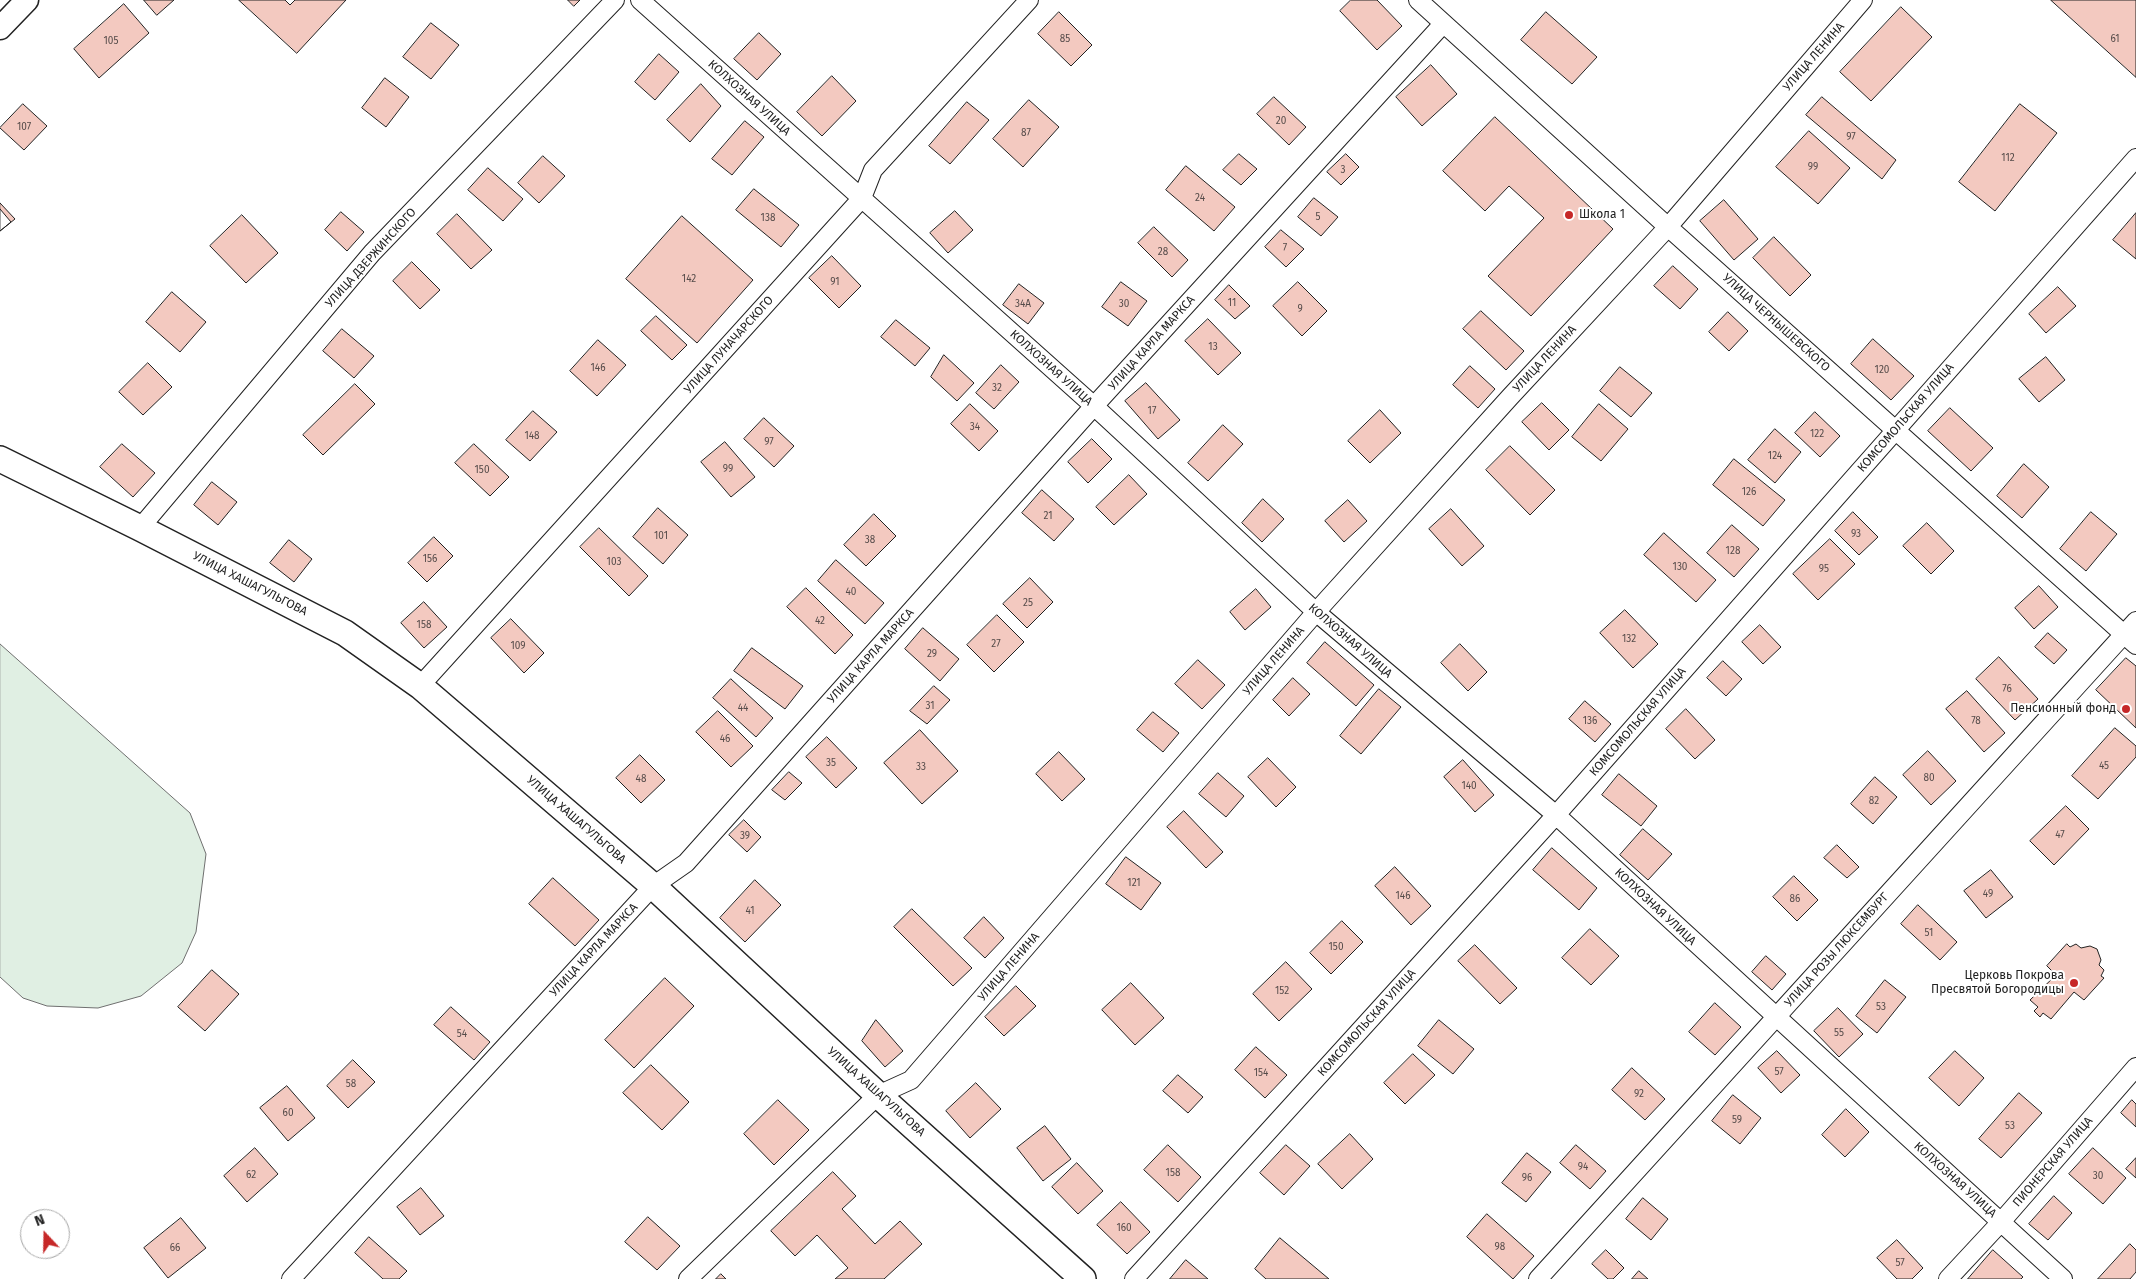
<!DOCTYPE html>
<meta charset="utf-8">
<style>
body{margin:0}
#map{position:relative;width:2136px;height:1279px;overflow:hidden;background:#fff;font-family:"Fira Sans",sans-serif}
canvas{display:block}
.north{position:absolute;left:20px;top:1209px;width:50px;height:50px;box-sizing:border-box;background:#fff;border:1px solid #a7a7a7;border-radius:50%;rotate:339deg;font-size:14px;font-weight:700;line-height:20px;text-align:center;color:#222}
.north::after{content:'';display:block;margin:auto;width:18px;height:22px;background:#c62828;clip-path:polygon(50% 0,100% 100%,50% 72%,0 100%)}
</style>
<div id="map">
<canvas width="2136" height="1279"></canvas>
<div class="north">N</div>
</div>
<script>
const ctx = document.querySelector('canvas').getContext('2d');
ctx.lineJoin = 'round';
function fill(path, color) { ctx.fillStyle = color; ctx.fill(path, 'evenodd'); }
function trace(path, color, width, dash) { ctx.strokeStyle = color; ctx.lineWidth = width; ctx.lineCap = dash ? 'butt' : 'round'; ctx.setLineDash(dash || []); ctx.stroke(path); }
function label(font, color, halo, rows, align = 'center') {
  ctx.font = font + ' "Fira Sans",sans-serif'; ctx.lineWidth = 4; ctx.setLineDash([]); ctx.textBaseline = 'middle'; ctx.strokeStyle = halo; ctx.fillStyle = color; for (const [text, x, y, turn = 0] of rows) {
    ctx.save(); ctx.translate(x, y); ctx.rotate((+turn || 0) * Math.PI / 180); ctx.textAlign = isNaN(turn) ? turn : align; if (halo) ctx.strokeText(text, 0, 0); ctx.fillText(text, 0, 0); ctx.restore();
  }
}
const green = new Path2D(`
 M0 644 190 813 206 854 196 932 182 963 141 996 98 1008 47 1006 23 998 0 977Z`);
const building = new Path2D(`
 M144 0H174L157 15Z
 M239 0H285L290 5 295 0H346L297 53Z
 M568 0H580L574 6Z
 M1351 0H1377L1402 26 1377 50 1340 11Z
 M2051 0H2136V77Z
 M124 4 149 33 99 78 74 49Z
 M1901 7 1932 37 1871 101 1840 72Z
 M1059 12 1092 45 1071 66 1038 34Z
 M1546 12 1597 57 1572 84 1521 40Z
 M431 23 459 45 431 79 403 57Z
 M759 33 781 54 757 80 734 59Z
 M659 54 679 72 655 100 635 82Z
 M1431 65 1457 94 1422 126 1396 97Z
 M832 76 856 101 822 136 797 112Z
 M385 78 409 97 386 127 362 108Z
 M701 84 721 106 690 142 667 120Z
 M1274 97 1306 127 1289 145 1257 114Z
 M1822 97 1896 160 1882 179 1806 115Z
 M1029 100 1059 127 1023 167 993 139Z
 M967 102 989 120 950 164 929 146Z
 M23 104 47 126 24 150 0 128Z
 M2020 104 2057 133 1995 211 1959 182Z
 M1495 117 1613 229 1531 316 1488 276 1544 218 1509 186 1485 211 1443 171Z
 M745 121 764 137 732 175 712 159Z
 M1809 131 1850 168 1818 204 1776 167Z
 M1239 154 1257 169 1241 185 1223 170Z
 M1346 154 1359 167 1341 185 1327 172Z
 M543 156 565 176 539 203 518 183Z
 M1186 166 1235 207 1214 231 1166 190Z
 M488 168 523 199 503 221 468 190Z
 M754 189 799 225 781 247 736 210Z
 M1314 198 1338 217 1321 236 1298 217Z
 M1724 200 1758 239 1734 260 1700 221Z
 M0 203 15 219 0 231Z
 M0 209 11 222 0 231Z
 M955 211 973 230 948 253 930 233Z
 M341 212 364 232 347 251 325 230Z
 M2136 213V259L2113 240Z
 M457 214 492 250 471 269 437 234Z
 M242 215 278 253 246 283 210 246Z
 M682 216 753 280 697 343 626 279Z
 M1154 227 1188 260 1172 277 1138 243Z
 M1281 230 1304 249 1286 267 1265 247Z
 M1774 237 1811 275 1790 296 1753 258Z
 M832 256 861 286 839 308 809 278Z
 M412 262 440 290 420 309 393 281Z
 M1673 266 1698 289 1680 309 1654 286Z
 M1121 282 1147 301 1128 326 1102 307Z
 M1298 282 1327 311 1302 336 1273 306Z
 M1019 284 1044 303 1028 324 1003 305Z
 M1229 285 1250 306 1235 319 1215 300Z
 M2058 287 2076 306 2046 333 2029 314Z
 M172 292 206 322 180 352 146 322Z
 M1481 311 1524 351 1506 370 1463 329Z
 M1728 312 1748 331 1729 351 1709 332Z
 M656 316 687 345 672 360 641 331Z
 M1208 319 1241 353 1218 375 1185 341Z
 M896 320 930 348 915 366 881 337Z
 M342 329 374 356 354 378 323 351Z
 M1873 339 1914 376 1891 400 1851 364Z
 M598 340 626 365 597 396 570 371Z
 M944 355 974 383 957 401 931 377Z
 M2046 357 2065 380 2039 402 2019 379Z
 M148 363 172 387 143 415 119 392Z
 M1001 365 1019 382 994 409 976 393Z
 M1470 366 1495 389 1478 408 1453 385Z
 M1620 367 1652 393 1631 417 1600 391Z
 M1146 383 1180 420 1158 439 1125 401Z
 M355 384 375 404 323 455 303 435Z
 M1542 403 1569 430 1549 450 1522 422Z
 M970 404 998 431 979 451 951 424Z
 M1599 404 1628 429 1601 461 1572 437Z
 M1950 408 1993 448 1971 471 1928 431Z
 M1380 410 1401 433 1370 463 1348 441Z
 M533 411 557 432 530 461 506 440Z
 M1815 412 1840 436 1820 457 1795 433Z
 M764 418 794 446 774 467 744 439Z
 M1223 425 1243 444 1208 481 1188 463Z
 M1775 429 1801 452 1775 483 1748 460Z
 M1092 439 1112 459 1088 483 1068 462Z
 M725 442 755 477 731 497 701 462Z
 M122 444 155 473 133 497 100 467Z
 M474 444 509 477 490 496 455 463Z
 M1510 446 1555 490 1530 515 1486 470Z
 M1734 459 1785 500 1763 526 1713 485Z
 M2024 464 2049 487 2022 518 1997 496Z
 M1129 475 1147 494 1114 525 1096 507Z
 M212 482 237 502 218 525 194 505Z
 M1042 490 1074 519 1054 541 1022 513Z
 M1263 499 1284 519 1262 542 1242 523Z
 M1348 500 1367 521 1344 542 1325 521Z
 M658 508 688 535 663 564 633 537Z
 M1451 509 1484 546 1462 566 1429 529Z
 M1853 512 1878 537 1859 555 1835 531Z
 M2091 512 2117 534 2086 571 2060 549Z
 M874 514 896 536 866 566 844 545Z
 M1927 523 1954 551 1931 574 1903 546Z
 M1732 525 1759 549 1734 577 1707 553Z
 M599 528 648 576 629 596 580 547Z
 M1664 533 1716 580 1696 602 1644 555Z
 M434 537 453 556 427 582 408 563Z
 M1830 539 1855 564 1818 600 1793 574Z
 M289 540 312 559 294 582 270 563Z
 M836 560 884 603 865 624 818 581Z
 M1030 578 1053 602 1027 628 1003 604Z
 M2039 586 2058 607 2034 629 2015 608Z
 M806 588 853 635 835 654 787 607Z
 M1256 589 1271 607 1245 630 1230 612Z
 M424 602 447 627 424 648 401 623Z
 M1625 610 1658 644 1633 668 1600 633Z
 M997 615 1024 642 994 672 967 645Z
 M511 619 544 653 524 673 491 638Z
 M1760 625 1781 647 1763 664 1742 642Z
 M923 628 959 659 940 681 905 649Z
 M2048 633 2067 650 2054 664 2035 647Z
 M1325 642 1374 685 1356 706 1307 663Z
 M1460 644 1487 672 1468 691 1441 663Z
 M752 648 803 686 785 709 734 671Z
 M1999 657 2038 699 2015 720 1976 679Z
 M2126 658 2136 666V728L2096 690Z
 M1198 660 1225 685 1202 709 1175 684Z
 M1723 661 1742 679 1726 696 1707 678Z
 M1293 678 1310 694 1289 716 1273 700Z
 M731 679 773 718 756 737 713 698Z
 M934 686 950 700 927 724 910 711Z
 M1379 689 1401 707 1361 754 1340 736Z
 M1967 691 2005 733 1984 752 1946 709Z
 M1585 701 1611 724 1595 742 1569 719Z
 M1686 709 1715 740 1695 759 1666 729Z
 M718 711 753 746 731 767 696 732Z
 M1153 712 1179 733 1163 752 1137 730Z
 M2115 728 2136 746V757L2098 799 2072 776Z
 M920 730 958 771 922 804 884 763Z
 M827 737 857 768 836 788 806 757Z
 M1928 751 1956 781 1931 805 1903 775Z
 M1059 752 1085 779 1062 801 1036 774Z
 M640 755 665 780 641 803 616 778Z
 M1268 758 1296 787 1276 807 1248 777Z
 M1463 760 1494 795 1475 812 1444 777Z
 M789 772 802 783 785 800 772 790Z
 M1218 773 1244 796 1226 817 1199 794Z
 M1619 774 1657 806 1641 826 1602 795Z
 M1875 777 1897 797 1873 824 1851 804Z
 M2066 806 2089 829 2054 865 2030 841Z
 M1184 811 1223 852 1206 868 1167 827Z
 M744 820 761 837 747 852 729 835Z
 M1643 829 1672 854 1648 880 1620 855Z
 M1837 845 1859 867 1847 878 1824 858Z
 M1552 848 1597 888 1579 910 1533 870Z
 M1126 857 1161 883 1141 910 1106 884Z
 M1395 867 1431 906 1411 925 1375 886Z
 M1991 870 2013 897 1986 918 1964 891Z
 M1794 876 1818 900 1797 921 1773 897Z
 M553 878 599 920 575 946 529 904Z
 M755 880 781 905 745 942 720 918Z
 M1918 905 1957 942 1940 960 1901 924Z
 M912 909 972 968 953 986 894 927Z
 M984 917 1004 938 985 958 964 938Z
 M1342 921 1363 942 1331 974 1310 953Z
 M1590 929 1619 956 1591 985 1562 958Z
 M2067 944 2070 947 2076 944 2081 948 2090 946 2097 949 2101 960 2099 965 2104 970 2101 976 2104 978 2084 1000 2074 992 2051 1019 2043 1013 2040 1017 2034 1011 2038 1007 2030 1000 2056 975 2047 966Z
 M1475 945 1517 988 1500 1004 1458 961Z
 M1766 956 1786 974 1772 990 1752 972Z
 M1286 962 1312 989 1279 1021 1253 994Z
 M212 970 239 994 205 1031 178 1007Z
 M665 978 694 1006 634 1068 605 1040Z
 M1885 980 1906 997 1877 1033 1856 1016Z
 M1131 983 1164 1018 1135 1045 1102 1010Z
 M1016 986 1036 1006 1004 1036 985 1017Z
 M1715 1003 1741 1027 1715 1055 1689 1032Z
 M451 1007 490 1042 474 1060 434 1025Z
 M1838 1008 1863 1034 1839 1057 1814 1031Z
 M876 1020 903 1051 885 1067 862 1041Z
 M1439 1020 1474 1049 1453 1074 1418 1046Z
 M1256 1047 1287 1075 1265 1098 1235 1070Z
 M1777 1051 1800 1075 1781 1093 1758 1068Z
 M1955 1051 1984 1078 1959 1106 1929 1078Z
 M1413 1054 1435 1075 1405 1104 1384 1083Z
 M353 1060 375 1082 348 1108 327 1086Z
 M651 1065 689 1102 662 1130 623 1093Z
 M1632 1068 1665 1099 1645 1120 1612 1090Z
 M1178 1075 1203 1097 1188 1113 1163 1091Z
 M976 1083 1001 1109 970 1138 946 1111Z
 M287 1086 315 1118 288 1141 260 1108Z
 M2019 1093 2042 1113 2001 1158 1979 1139Z
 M1733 1095 1761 1118 1740 1144 1712 1121Z
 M778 1100 809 1130 774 1165 744 1134Z
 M2132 1100 2136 1104V1127L2121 1113Z
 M1846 1109 1869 1132 1845 1157 1822 1135Z
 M1045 1126 1071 1159 1043 1181 1017 1148Z
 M1350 1134 1373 1159 1342 1189 1318 1164Z
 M1168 1145 1201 1177 1178 1202 1144 1170Z
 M1286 1145 1310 1166 1284 1195 1260 1173Z
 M1576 1145 1606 1171 1590 1189 1560 1163Z
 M255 1148 278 1174 247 1202 224 1176Z
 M2093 1148 2126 1178 2103 1204 2069 1174Z
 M1527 1153 1551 1172 1526 1202 1502 1183Z
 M2136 1158V1178L2126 1169Z
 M1077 1163 1103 1191 1078 1214 1052 1187Z
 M833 1172 856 1196 842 1209 875 1244 900 1221 922 1244 884 1279H835L848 1268 817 1235 795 1256 771 1231Z
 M421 1188 444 1216 420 1235 397 1207Z
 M2054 1196 2072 1213 2048 1240 2029 1224Z
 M1643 1198 1668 1219 1651 1240 1626 1219Z
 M1121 1202 1150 1232 1127 1254 1097 1225Z
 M1487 1214 1534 1256 1513 1279 1467 1237Z
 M648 1217 680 1246 657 1270 625 1242Z
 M181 1218 206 1248 168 1278 144 1248Z
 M369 1237 407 1271 399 1279H383L355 1253Z
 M1280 1238 1329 1279H1266L1255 1269Z
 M1897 1240 1923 1268 1912 1279H1897L1877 1258Z
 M2130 1244 2136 1250V1272L2130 1279H2098Z
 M1606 1250 1624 1268 1613 1279H1608L1592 1264Z
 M1993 1250 2023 1277 2021 1279H1968Z
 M1186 1260 1208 1279H1170Z
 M1639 1271 1648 1279H1632Z
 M721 1274 726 1279H716Z`);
const minor = new Path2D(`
 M640 0 1094 406 1316 612 1556 815 2063 1279
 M1418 0 1668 227 2136 645
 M140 528 372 253 615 0
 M420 686 862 198 873 170 1029 0
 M291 1279 653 886 686 863 1094 406 1443 24
 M688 1279 878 1095 911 1080 1316 612 1510 397 1668 227 1863 0
 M1134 1279 1556 815 2136 158
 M1538 1279 2136 621
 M1948 1279 2001 1222 2136 1067`);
const tertiary = new Path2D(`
 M0 28 27 0`);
const secondary = new Path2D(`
 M0 459 140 528 345 633 420 686 653 886 878 1095 1083 1279`);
const markers = [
 [1569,215,5,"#c62828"],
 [2126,709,5,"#c62828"],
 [2074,983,5,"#c62828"]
];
const numberNames = [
 ["85",1065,39],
 ["61",2115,39],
 ["105",111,41],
 ["20",1281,121],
 ["107",24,127],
 ["87",1026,133],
 ["97",1851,137],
 ["112",2008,158],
 ["99",1813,167],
 ["3",1343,170],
 ["24",1200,198],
 ["5",1318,217],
 ["138",768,218],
 ["7",1285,248],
 ["28",1163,252],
 ["142",689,279],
 ["91",835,282],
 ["11",1232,303],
 ["34А",1023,304],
 ["30",1124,304],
 ["9",1300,309],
 ["13",1213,347],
 ["146",598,368],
 ["120",1882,370],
 ["32",997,388],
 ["17",1152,411],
 ["34",975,427],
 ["122",1817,434],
 ["148",532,436],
 ["97",769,442],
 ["124",1775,456],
 ["99",728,469],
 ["150",482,470],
 ["126",1749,492],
 ["21",1048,516],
 ["93",1856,534],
 ["101",661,536],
 ["38",870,540],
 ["128",1733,551],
 ["156",430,559],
 ["103",614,562],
 ["130",1680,567],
 ["95",1824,569],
 ["40",851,592],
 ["25",1028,603],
 ["42",820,621],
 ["158",424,625],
 ["132",1629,639],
 ["27",996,644],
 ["109",518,646],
 ["29",932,654],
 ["76",2007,689],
 ["31",930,706],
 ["44",743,708],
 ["136",1590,721],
 ["78",1976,721],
 ["46",725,739],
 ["35",831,763],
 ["45",2104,766],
 ["33",921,767],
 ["80",1929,778],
 ["48",641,779],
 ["140",1469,786],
 ["82",1874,801],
 ["47",2060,835],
 ["39",745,836],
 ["121",1134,883],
 ["49",1988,894],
 ["146",1403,896],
 ["86",1795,899],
 ["41",750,911],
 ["51",1929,933],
 ["150",1336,947],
 ["152",1282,991],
 ["53",1881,1007],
 ["55",1839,1033],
 ["54",462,1034],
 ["57",1779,1072],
 ["154",1261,1073],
 ["58",351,1084],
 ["92",1639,1094],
 ["60",288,1113],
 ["59",1737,1120],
 ["53",2010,1126],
 ["94",1583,1167],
 ["158",1173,1173],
 ["62",251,1175],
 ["30",2098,1176],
 ["96",1527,1178],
 ["160",1124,1228],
 ["98",1500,1247],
 ["66",175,1248],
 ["57",1900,1263]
];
const streetNames = [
 ["УЛИЦА ЛЕНИНА",1814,57,-49],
 ["КОЛХОЗНАЯ УЛИЦА",749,98,42],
 ["УЛИЦА ДЗЕРЖИНСКОГО",371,258,-48],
 ["УЛИЦА ЧЕРНЫШЕВСКОГО",1776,323,42],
 ["УЛИЦА КАРЛА МАРКСА",1152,343,-48],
 ["УЛИЦА ЛУНАЧАРСКОГО",729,345,-48],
 ["УЛИЦА ЛЕНИНА",1545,359,-47],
 ["КОЛХОЗНАЯ УЛИЦА",1051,368,42],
 ["КОМСОМОЛЬСКАЯ УЛИЦА",1906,418,-49],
 ["УЛИЦА ХАШАГУЛЬГОВА",250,584,27],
 ["КОЛХОЗНАЯ УЛИЦА",1350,641,41],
 ["УЛИЦА КАРЛА МАРКСА",871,656,-48],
 ["УЛИЦА ЛЕНИНА",1274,661,-49],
 ["КОМСОМОЛЬСКАЯ УЛИЦА",1638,722,-49],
 ["УЛИЦА ХАШАГУЛЬГОВА",576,820,41],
 ["КОЛХОЗНАЯ УЛИЦА",1655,907,43],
 ["УЛИЦА КАРЛА МАРКСА",594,950,-47],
 ["УЛИЦА РОЗЫ ЛЮКСЕМБУРГ",1837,950,-48],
 ["УЛИЦА ЛЕНИНА",1009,967,-49],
 ["КОМСОМОЛЬСКАЯ УЛИЦА",1367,1023,-48],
 ["УЛИЦА ХАШАГУЛЬГОВА",876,1092,42],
 ["ПИОНЕРСКАЯ УЛИЦА",2053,1162,-49],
 ["КОЛХОЗНАЯ УЛИЦА",1955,1180,42]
];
const poiNames = [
 ["Школа 1",1579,215,"left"],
 ["Пенсионный фонд",2116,709],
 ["Церковь Покрова",2064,976],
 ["Пресвятой Богородицы",2064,990]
];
fill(green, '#e0efe3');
trace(green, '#6f6f6f', 1);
fill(building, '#f3c9c0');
trace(building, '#222', 1);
trace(minor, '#222', 20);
trace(tertiary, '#222', 25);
trace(secondary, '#222', 28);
trace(minor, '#fff', 18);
trace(tertiary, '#fff', 22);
trace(secondary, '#fff', 25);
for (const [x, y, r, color] of markers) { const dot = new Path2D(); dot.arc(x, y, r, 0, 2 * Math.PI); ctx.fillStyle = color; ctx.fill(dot); trace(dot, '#fff', 2); }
label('10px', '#564c4a', null, numberNames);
label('12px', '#222', '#fff', streetNames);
label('12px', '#222', '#fff', poiNames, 'right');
</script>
